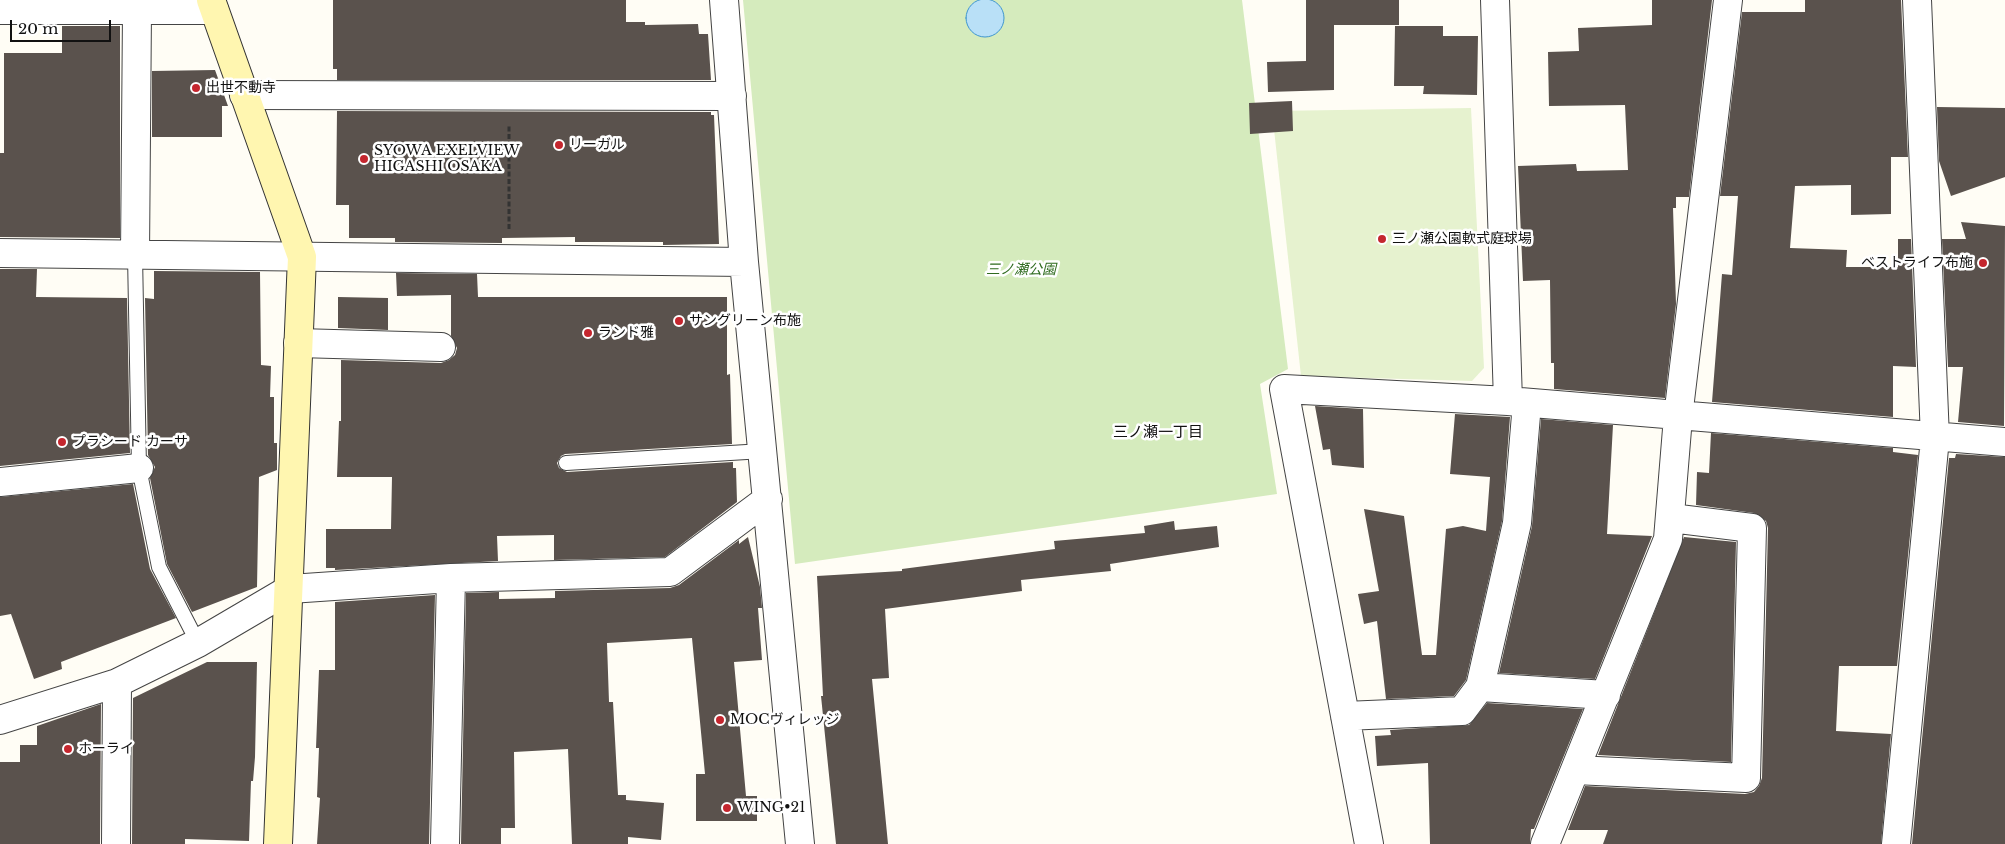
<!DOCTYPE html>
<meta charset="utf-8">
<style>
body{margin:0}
#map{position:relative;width:2005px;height:844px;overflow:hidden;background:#fffdf5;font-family:"Libre Baskerville",serif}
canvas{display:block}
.scale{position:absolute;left:10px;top:20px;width:101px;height:22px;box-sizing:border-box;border:2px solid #111;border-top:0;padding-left:6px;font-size:15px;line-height:18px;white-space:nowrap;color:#111;-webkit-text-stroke:4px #fff;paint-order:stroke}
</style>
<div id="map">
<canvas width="2005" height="844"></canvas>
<div class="scale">20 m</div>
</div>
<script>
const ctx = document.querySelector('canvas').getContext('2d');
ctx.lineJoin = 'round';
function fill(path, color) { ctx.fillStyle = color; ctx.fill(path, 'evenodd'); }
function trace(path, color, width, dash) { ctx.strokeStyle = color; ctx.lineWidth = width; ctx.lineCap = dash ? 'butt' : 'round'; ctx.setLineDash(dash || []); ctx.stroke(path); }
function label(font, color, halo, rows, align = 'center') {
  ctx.font = font + ' "Libre Baskerville","Noto Sans JP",serif'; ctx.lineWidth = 5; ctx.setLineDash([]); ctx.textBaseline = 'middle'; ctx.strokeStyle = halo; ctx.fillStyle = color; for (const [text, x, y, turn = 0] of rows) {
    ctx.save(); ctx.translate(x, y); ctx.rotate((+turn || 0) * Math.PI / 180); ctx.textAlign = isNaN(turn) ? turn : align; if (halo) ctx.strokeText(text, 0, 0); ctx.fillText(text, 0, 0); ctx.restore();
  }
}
const green = new Path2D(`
 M743 0H1242L1288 369 1260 384 1277 494 795 564Z`);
const pitch = new Path2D(`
 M1471 108 1484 368 1472 381 1301 376 1272 111Z`);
const water = new Path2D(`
 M966 18a19 19 0 1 1 38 0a19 19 0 1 1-38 0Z`);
const building = new Path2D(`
 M333 0H626V22H645V25L698 24 699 34H708L711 80H337V69H333Z
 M1306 0H1399V25H1334V90L1268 92 1267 62 1306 61Z
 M1652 0H1712L1689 197H1676V208H1673L1676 304 1665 398 1554 389V363H1551L1550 280 1523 281 1518 166 1576 164 1577 171 1628 170 1625 105 1549 106 1548 52 1579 51 1578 28 1652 25Z
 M1805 0H1901L1908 157H1891V214L1851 215V185L1795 186 1790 248 1847 250 1846 267H1898V239H1911L1916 367 1893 366V417L1712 402 1722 274 1732 275 1738 196H1720L1742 12H1805Z
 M62 26H120V238L0 237V153H4V53H62Z
 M1395 26H1443V36H1478L1477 95 1423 94 1424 86H1394Z
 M215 70 228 106H222V137H152V71Z
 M1292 101 1293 131 1250 134 1249 103Z
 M1937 107 2005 108V177L1951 196 1939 161Z
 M337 111 711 112V115H714L719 244 663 245V242H575V237L502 238V243L395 242V238H349V205H336Z
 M1961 222 2005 226 2004 426 1958 422 1963 367H1948L1942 239H1966Z
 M0 269H37L36 297 127 298 130 453 0 466Z
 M154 271 260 272 261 365 271 366 270 397H274V443H277V470L259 477 257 587 192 612 167 564 150 478 155 467 148 455 145 298 154 299Z
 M396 273 477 274 478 297H727V375L730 374 732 444 565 454 561 456 557 463 559 468 567 472 733 462V468H736L737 502 665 557 554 560V535L497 536 498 561 335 570V568H326V529H391L392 477H337L339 421H341V360L441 363 449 360 455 355 457 348 451 336V295L397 296Z
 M338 297 388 298V330L338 328Z
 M1315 406 1363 409 1364 468 1332 465 1330 449 1323 450Z
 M1455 414 1510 417 1502 521 1466 680 1454 696 1386 699 1377 621 1364 624 1358 594 1379 591 1364 509 1404 516 1422 655H1436L1446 529 1463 526 1486 531 1490 477 1450 474Z
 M1541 419 1613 425 1607 534 1652 536 1595 679 1499 673 1532 526Z
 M1711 433 1893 448V452L1918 455 1897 666H1839L1836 731 1891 734 1881 844H1603L1608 830H1568L1585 786 1745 794 1754 792 1759 786 1762 778 1768 528 1766 521 1754 513 1696 505 1697 472 1709 473Z
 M1956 454 2005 457V844H1912L1949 458H1955Z
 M133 484 150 569 176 618 61 662 62 669 34 679 11 614 0 616V497Z
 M1174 521 1175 530 1217 526 1219 547 1110 564 1111 571 1021 580 1022 591 885 609 889 678 872 679 888 844H836L821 696H823L817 576 902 571V569L1055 549 1054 541 1145 533 1144 526Z
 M748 537 760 587 762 608H758L762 660 734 662 746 796H757V821H696V774H705L692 638 607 643 609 702H613L618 795H626V800L664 803 661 840 628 837V844H572L568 749 514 752 515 828H501V844H461L466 593 499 592V599L555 598V591L670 588 679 585 739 540V544Z
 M1684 537 1736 542 1731 762 1598 755Z
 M435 595 429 844H317L320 798 317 797 319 748H316L319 670H335V602Z
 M207 662H257L255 757 253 781H251L249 841 185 839V844H132L133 698Z
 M1487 703 1583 709 1534 829H1531L1530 844H1430L1428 763 1377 766 1375 736 1391 735 1390 730 1469 725Z
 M101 704 100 844H0V762H20V745H37V726Z`);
const path = new Path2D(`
 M509 229V125`);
const lane = new Path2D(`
 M135 255 139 468 159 567 198 643
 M566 463 763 451`);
const street = new Path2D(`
 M724 0 744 262 800 844
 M1495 0 1508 401
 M0 10H214
 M244 95 732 96
 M0 253 744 262
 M135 255 137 10
 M298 343 441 347
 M0 482 139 468
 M1480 687 1606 695
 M1345 716 1462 711 1480 687 1517 523 1527 403
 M0 720 117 683 198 643 290 589 451 578 670 572 768 499
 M1575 770 1746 778 1752 528 1671 518
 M116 844 117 683
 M445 844 451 578
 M1369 844 1284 389 1508 401 2005 442
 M1545 844 1668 539 1678 417 1728 0
 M1896 844 1935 438 1917 0`);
const secondary = new Path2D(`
 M211 0 302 257 278 844`);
const markers = [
 [196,88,5,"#c4262e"],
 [559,145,5,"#c4262e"],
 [364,159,5,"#c4262e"],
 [1382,239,5,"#c4262e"],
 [1983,263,5,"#c4262e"],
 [679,321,5,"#c4262e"],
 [588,333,5,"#c4262e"],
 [62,442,5,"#c4262e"],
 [720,720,5,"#c4262e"],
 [68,749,5,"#c4262e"],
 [727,808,5,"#c4262e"]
];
const poiNames = [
 ["出世不動寺",206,88],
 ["リーガル",569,145],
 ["SYOWA EXELVIEW",374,151],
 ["HIGASHI OSAKA",374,167],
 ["三ノ瀬公園軟式庭球場",1392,239],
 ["ベストライフ布施",1973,263,"right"],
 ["サングリーン布施",689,321],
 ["ランド雅",598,333],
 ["プラシード カーサ",72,442],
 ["MOCヴィレッジ",730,720],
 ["ホーライ",78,749],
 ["WING•21",737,808]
];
const parkNames = [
 ["三ノ瀬公園",1021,270]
];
const neighbourhoodNames = [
 ["三ノ瀬一丁目",1158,433]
];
fill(green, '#d5ebbd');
fill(pitch, '#e6f2cf');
fill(water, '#b9e0f7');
trace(water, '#3f96cf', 1);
fill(building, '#5a524d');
trace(lane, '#444', 16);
trace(street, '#444', 30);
trace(secondary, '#333', 30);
trace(path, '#333', 3, [5, 2.5]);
trace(lane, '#fff', 14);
trace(street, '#fff', 28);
trace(secondary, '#fff6b0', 28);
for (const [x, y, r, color] of markers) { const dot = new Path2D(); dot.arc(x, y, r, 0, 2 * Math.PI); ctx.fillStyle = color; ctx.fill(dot); trace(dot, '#fff', 2); }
label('14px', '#111', '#fff', poiNames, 'left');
label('italic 14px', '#2f6b1f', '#fff', parkNames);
label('15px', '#111', '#fff', neighbourhoodNames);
</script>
